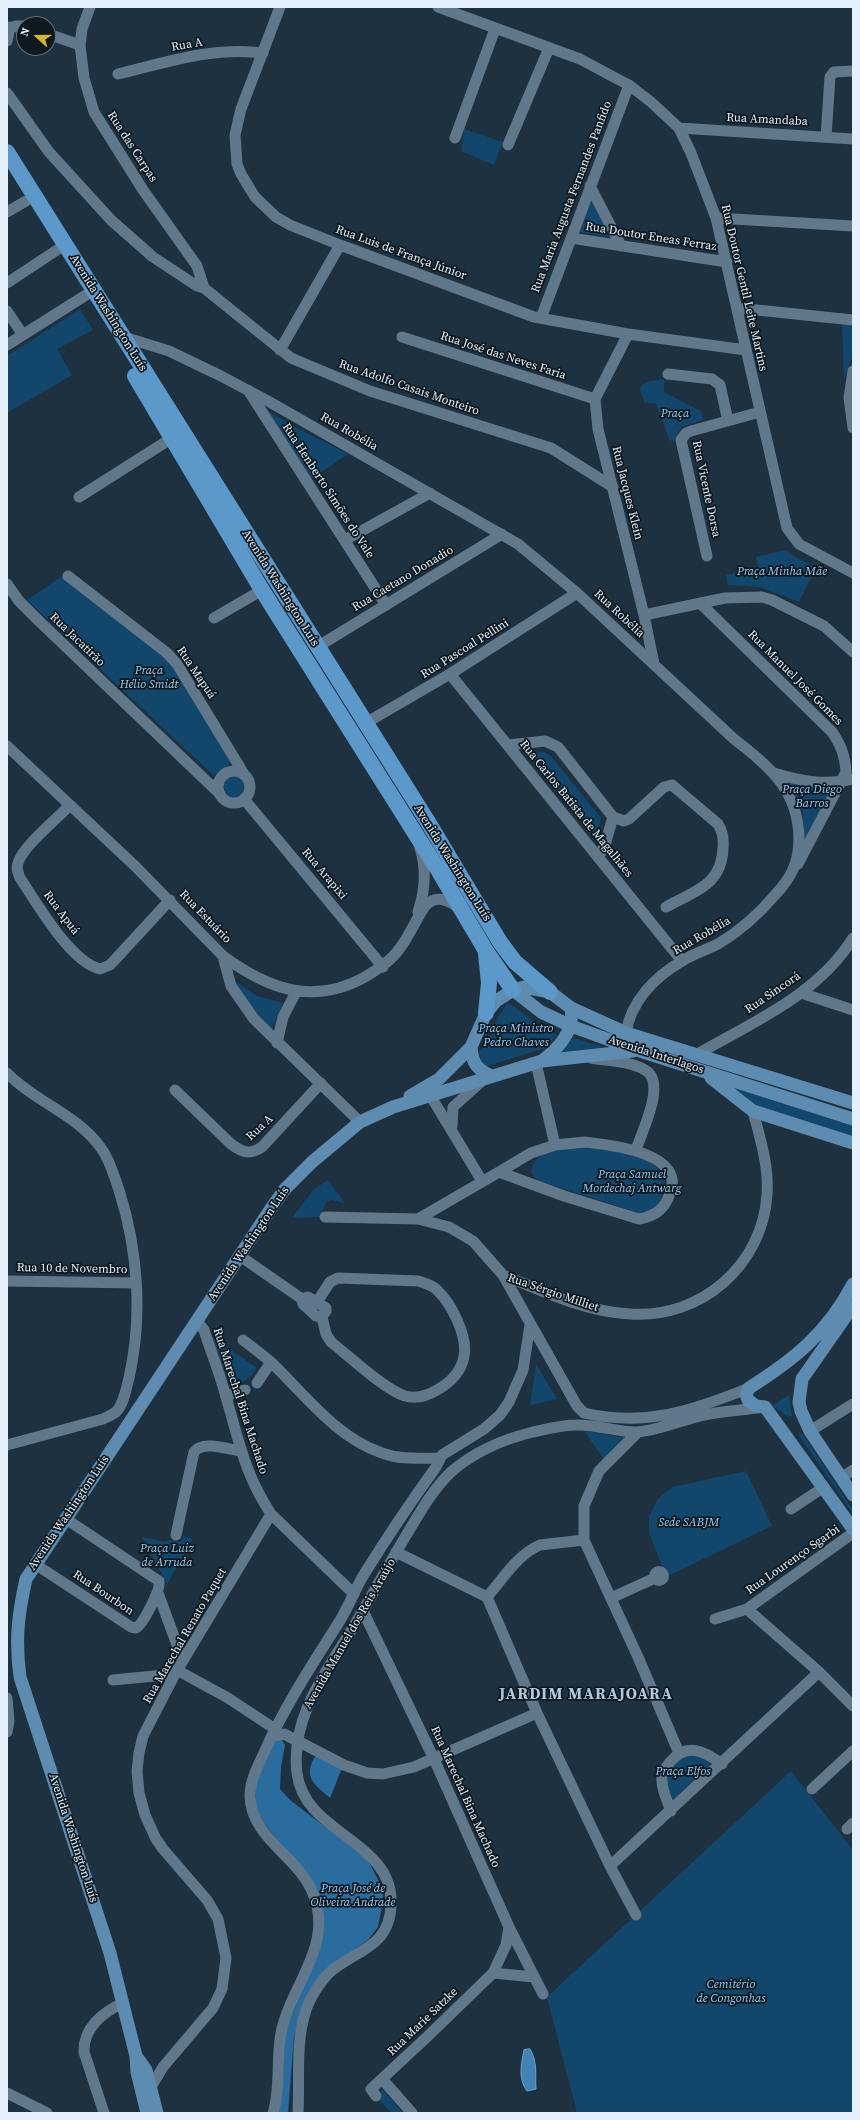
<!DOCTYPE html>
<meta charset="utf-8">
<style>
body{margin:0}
#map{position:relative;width:860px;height:2120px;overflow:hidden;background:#1d3141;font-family:"Source Serif 4",serif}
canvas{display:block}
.frame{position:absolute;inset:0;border:8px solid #e4f0fb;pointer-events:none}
.north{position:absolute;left:16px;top:16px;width:40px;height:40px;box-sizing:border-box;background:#0f181f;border:1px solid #646e77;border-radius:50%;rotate:291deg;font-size:11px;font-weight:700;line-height:16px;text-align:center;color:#e4f0fb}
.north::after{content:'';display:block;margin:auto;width:14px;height:18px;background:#d4b635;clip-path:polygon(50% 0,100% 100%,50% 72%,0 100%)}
</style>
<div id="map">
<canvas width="860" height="2120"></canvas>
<div class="frame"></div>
<div class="north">N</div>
</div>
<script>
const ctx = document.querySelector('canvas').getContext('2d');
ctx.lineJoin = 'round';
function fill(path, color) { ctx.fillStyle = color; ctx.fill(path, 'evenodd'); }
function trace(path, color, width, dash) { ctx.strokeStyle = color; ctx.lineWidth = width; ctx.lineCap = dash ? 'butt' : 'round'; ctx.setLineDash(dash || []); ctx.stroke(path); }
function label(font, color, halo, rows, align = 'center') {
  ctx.font = font + ' "Source Serif 4",serif'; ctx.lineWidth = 3.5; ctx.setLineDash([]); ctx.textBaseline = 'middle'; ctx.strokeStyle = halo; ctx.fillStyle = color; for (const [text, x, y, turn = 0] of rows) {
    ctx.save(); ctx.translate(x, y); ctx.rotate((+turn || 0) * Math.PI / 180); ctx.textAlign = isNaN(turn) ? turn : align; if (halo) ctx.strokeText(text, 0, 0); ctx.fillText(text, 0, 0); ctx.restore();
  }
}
const green = new Path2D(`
 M464 129 503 142 494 165 461 151Z
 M590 199 611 237 578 232Z
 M80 309 93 330 57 349 72 375 7 413V356Z
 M842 323 853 324V355L844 379Z
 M664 379V392L701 411 703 420 681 427 675 440 670 441 656 403H645L640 391 641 386 646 382Z
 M263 408 293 426 348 454 310 480Z
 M786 550 792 555 816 568 799 602 760 587 728 585 726 575 758 568 756 557Z
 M64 575 169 660 233 760 223 771 213 775 27 600Z
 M544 752 551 756 601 818 597 837 529 755 530 753Z
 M224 786a12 12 0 1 1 24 0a12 12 0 1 1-24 0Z
 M788 781 836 785 823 805 804 844 803 812Z
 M235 981 257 996 283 1003 271 1031 249 1007Z
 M507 1003 512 1005 538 1025 557 1035 545 1048 487 1066 482 1065 479 1052 490 1037 498 1017Z
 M574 1038 603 1047 563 1053 561 1050Z
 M715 1078 853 1125V1139L755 1108Z
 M587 1146C614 1151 681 1155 661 1199 658 1207 648 1213 639 1213L539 1181C533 1176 529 1172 533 1165 541 1146 570 1148 587 1146Z
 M328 1180 345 1203 331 1200 326 1203 320 1217 292 1218 314 1189Z
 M210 1335 257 1368C250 1378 243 1383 231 1388Z
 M536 1364 557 1399 530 1405Z
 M789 1395 792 1416 789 1417 772 1406Z
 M584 1431 628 1438 606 1462Z
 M802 1433 853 1510V1514L800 1437 799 1434Z
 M746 1471 772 1526 666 1577 649 1532V1516L658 1499 672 1487Z
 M183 1536 193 1539 167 1584 142 1537 166 1542 169 1540 182 1542Z
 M695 1753 710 1760V1766L671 1801 665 1777 678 1758Z
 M791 1771 853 1850V2113H577L547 1997Z
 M383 2090 403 2113H391L376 2096Z`);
const forest = new Path2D(`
 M281 1739 285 1745 281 1767 280 1789 290 1800 368 1860 383 1890V1901L378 1927 368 1940 337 1962 303 2007 294 2037 288 2113H278L283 2080 285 2032 316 1956 322 1919 280 1844 264 1823 256 1807 255 1780 274 1742Z
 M316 1755 342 1768 330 1798C314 1784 302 1777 316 1755Z`);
const water = new Path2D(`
 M530 2049C538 2063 535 2074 536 2089L527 2091C518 2078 521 2065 524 2050Z`);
const minor = new Path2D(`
 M90 7 82 29 80 45 84 78 94 112 143 190 197 266 204 288
 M280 7 241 109 235 135 237 164 241 174 255 197 276 217 290 225 340 245 534 317 628 334 746 350
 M438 7 580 59 608 74 629 85 651 102 679 128 691 153 716 218 787 528 799 544 853 573
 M7 29 16 26H24
 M48 34 80 45
 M7 41 10 27
 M118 74C164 63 214 46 263 53
 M7 93 49 152 111 220 153 257 197 286 204 288 291 358 370 391 551 448 613 487
 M679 128 853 139
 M826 137 830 77 834 72 853 71
 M455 138 495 29
 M508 145 549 48
 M590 186 621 246
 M7 212 26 201
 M716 218 853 226
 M571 238 727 262
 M7 283 57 250
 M738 308 853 320
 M7 311 23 335
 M541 318 629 85
 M628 334 595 399 598 429 644 615 654 664
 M124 337 169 351 221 376 268 401 518 544 577 593 734 739C770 767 798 790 799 838 799 863 791 878 775 895 758 915 740 931 718 944 706 950 693 954 682 961 655 977 631 1001 626 1033
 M402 337 595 399
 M7 345 86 295
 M280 350 340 245
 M853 371 849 398 853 428
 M668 374 712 379 720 385 728 421
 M248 390 386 605
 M79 497 172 438
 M345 540 430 493
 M707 556 681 440 686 433 691 431 760 412
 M68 576 167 653 177 664 244 774
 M7 584 19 601 39 621 220 794
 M700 603 832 732C841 745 845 756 846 772L798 864
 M644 615 725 598 762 597 772 600 824 626 853 652
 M214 618 262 590
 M317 647 502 534
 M450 674 682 961
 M364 724 450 674 577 593
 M508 745 545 741 558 747 613 817 605 845 599 856
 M7 746 135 866 223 956 231 986 254 1019 360 1122
 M218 787a16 16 0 1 1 32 0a16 16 0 1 1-32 0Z
 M774 773C800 781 826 786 853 779
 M244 799 383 967
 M70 805C58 818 22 847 18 863 16 868 18 873 20 878 37 903 70 962 100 969L110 965 170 900
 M613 817 624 821 629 819 664 787 672 785 718 824C723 832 724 839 723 848 722 885 695 891 666 907
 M418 912C425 891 427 870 420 848
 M223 956C268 989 313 1006 365 977 378 969 391 961 400 948 410 935 416 919 425 906 436 895 447 899 459 908
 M801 993 853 1010
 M277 1043 283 1017 296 992
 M696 1055C751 1023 818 995 853 938
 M591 1058C607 1061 630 1061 645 1070 667 1082 642 1131 636 1150
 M536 1063 555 1145
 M7 1073C35 1102 78 1115 101 1148 110 1160 114 1176 119 1190 138 1250 143 1316 129 1378 126 1389 124 1404 116 1412 112 1415 107 1417 103 1419L7 1445
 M175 1090 231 1144C243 1153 250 1155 262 1147L321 1083
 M430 1095 482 1181
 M452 1126 453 1107 483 1080
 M585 1142C612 1145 689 1153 669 1196 663 1211 654 1216 639 1219L564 1196 499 1172 531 1153 555 1145Z
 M325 1217 418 1219 449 1227 473 1241 503 1275 577 1406 584 1413C645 1427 692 1411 749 1388
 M418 1219 499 1172
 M240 1256 302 1299
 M503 1275C543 1291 586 1312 630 1314 701 1319 763 1265 767 1194 769 1166 760 1138 753 1111
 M7 1281 136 1283
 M308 1297 326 1308V1311L322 1317 316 1316 303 1304 302 1299Z
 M317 1302 330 1282 338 1278 418 1281C424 1283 432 1285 437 1290 451 1303 468 1336 464 1356 462 1371 450 1383 437 1390 427 1396 416 1399 405 1396 384 1389 349 1356 331 1342L326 1334 322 1317
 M197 1321 204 1330C211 1352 220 1374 226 1397 239 1441 245 1475 271 1514L354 1594
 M243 1340C253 1348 263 1355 272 1363 305 1395 337 1438 382 1453 400 1460 420 1458 439 1458
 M257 1383 271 1362
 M226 1396 245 1390
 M810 1431 853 1404
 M638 1432 599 1471 584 1506V1540L638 1657 679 1753
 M841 1478 853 1470
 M791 1509 824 1487
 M176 1535 194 1452C202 1440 228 1449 240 1451
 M396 1552 487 1597 537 1713 610 1866 636 1915
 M41 1568 131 1627 136 1628C143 1624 161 1590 159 1581L69 1521
 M654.5 1576a4.5 4.5 0 1 1 9 0a4.5 4.5 0 1 1-9 0Z
 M158 1593 183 1661
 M487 1597C502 1580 518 1554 540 1545L584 1540
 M611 1598 655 1578
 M747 1609 819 1672 853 1706
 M363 1611 434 1759 509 1927 543 1994
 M715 1619 747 1609 853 1533
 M177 1670 228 1698 275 1729
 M113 1680 175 1674
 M7 1698 9 1721 7 1732
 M271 1737 284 1734 344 1765 367 1773 383 1774 414 1767 537 1713
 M812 1789 853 1751
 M671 1811C668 1802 662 1791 662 1781 661 1774 666 1767 670 1762 687 1742 704 1751 722 1764
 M847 1829 853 1823
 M610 1866 819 1672
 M493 1973 534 1977
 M382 2079 412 2113
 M151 2087 163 2067 213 2008 222 1989 226 1958 218 1919 207 1900 163 1849 156 1839 145 1815 139 1793 137 1771 139 1753 143 1736 175 1674 271 1514
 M7 2093 47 2113
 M376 2096 371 2089 428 2036 493 1973 506 1945 509 1927
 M104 2113 84 2052C83 2028 103 2012 123 2003
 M273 2113C281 2087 276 2060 281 2033 291 1983 337 1944 311 1889 295 1855 251 1837 250 1796 250 1781 257 1768 263 1755 284 1707 313 1663 341 1619 349 1605 355 1590 363 1576 386 1539 410 1503 436 1467L442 1455 484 1429 500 1415 509 1402 523 1370 530 1325
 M298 2113C300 2079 295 2043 306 2010 310 1998 320 1982 329 1973 355 1950 390 1948 391 1904 394 1841 304 1834 297 1773 290 1716 328 1670 355 1624 372 1596 387 1567 404 1539 418 1516 431 1491 451 1472 474 1452 504 1439 533 1432 547 1429 562 1425 576 1425 595 1424 616 1432 636 1432 655 1432 684 1419 704 1415 724 1411 744 1410 764 1407`);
const major = new Path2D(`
 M513 990 541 1012 571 1026 640 1051 853 1119
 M471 1047C472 1063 477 1070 492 1076
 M542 1061 633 1051
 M711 1078 753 1111 853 1143
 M410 1096 439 1079 471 1047 486 1013 496 1001 513 990 524 987 550 992 571 1008 626 1033 853 1103
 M853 1284C827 1333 795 1359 749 1388L746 1394 748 1400 756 1406 765 1407 853 1529
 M853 1306 802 1379 799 1402 801 1411 810 1431 853 1495
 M136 2056 146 2070 157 2113
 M147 2113 137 2072 136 2056 110 1953 20 1677C15 1640 18 1615 26 1579L272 1207 285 1189 312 1162 360 1122 393 1107 542 1061C559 1048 575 1031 571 1008`);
const highway = new Path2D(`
 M7 152 428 822 500 942 515 962 550 992
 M135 376 262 590 437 868 486 951 513 990
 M486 1013 489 983 486 954`);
const streetNames = [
 ["Rua A",187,45,-10],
 ["Rua Amandaba",767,120,3],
 ["Rua das Carpas",132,147,57],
 ["Rua Maria Augusta Fernandes Panfido",572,197,-69],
 ["Rua Doutor Eneas Ferraz",651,237,9],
 ["Rua Luis de França Júnior",401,253,20],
 ["Rua Doutor Gentil Leite Martins",744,288,77],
 ["Avenida Washington Luís",108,313,58],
 ["Rua José das Neves Faria",503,356,18],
 ["Rua Adolfo Casais Monteiro",409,388,19],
 ["Rua Robélia",349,432,30],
 ["Rua Vicente Dorsa",706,489,78],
 ["Rua Henberto Simões do Vale",328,491,57],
 ["Rua Jacques Klein",627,493,76],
 ["Rua Caetano Donadio",403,579,-31],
 ["Avenida Washington Luís",280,588,58],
 ["Rua Robélia",619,614,43],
 ["Rua Jacatirão",77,640,44],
 ["Rua Pascoal Pellini",465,649,-32],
 ["Rua Mapuá",196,673,56],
 ["Rua Manuel José Gomes",795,678,45],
 ["Rua Carlos Batista de Magalhães",576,809,51],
 ["Avenida Washington Luís",452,863,58],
 ["Rua Arapixi",324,874,50],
 ["Rua Apuá",61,913,53],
 ["Rua Estuário",205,917,46],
 ["Rua Robélia",702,936,-30],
 ["Rua Sincorá",773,993,-34],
 ["Avenida Interlagos",656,1055,18],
 ["Rua A",260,1128,-43],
 ["Avenida Washington Luís",249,1244,-56],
 ["Rua 10 de Novembro",72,1269,1],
 ["Rua Sérgio Milliet",553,1293,19],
 ["Rua Marechal Bina Machado",240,1401,72],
 ["Avenida Washington Luís",69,1513,-56],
 ["Rua Lourenço Sgarbi",793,1560,-35],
 ["Rua Bourbon",103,1593,34],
 ["Avenida Manuel dos Reis Araújo",350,1634,-60],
 ["Rua Marechal Renato Paquet",185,1636,-60],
 ["Rua Marechal Bina Machado",465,1797,66],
 ["Avenida Washington Luís",73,1838,72],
 ["Rua Marie Satzke",423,2022,-44]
];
const parkNames = [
 ["Praça",675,414],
 ["Praça Minha Mãe",782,572],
 ["Praça",149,671],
 ["Hélio Smidt",149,685],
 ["Praça Diego",812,790],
 ["Barros",812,804],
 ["Praça Ministro",516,1029],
 ["Pedro Chaves",516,1043],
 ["Praça Samuel",632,1175],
 ["Mordechaj Antwarg",632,1189],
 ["Sede SABJM",689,1523],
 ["Praça Luiz",167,1549],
 ["de Arruda",167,1563],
 ["Praça Elfos",683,1772],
 ["Praça José de",353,1889],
 ["Oliveira Andrade",353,1903],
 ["Cemitério",731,1985],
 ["de Congonhas",731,1999]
];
const districtNames = [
 ["JARDIM MARAJOARA",586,1695]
];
fill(green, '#13466b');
fill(forest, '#2b6c9e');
fill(water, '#4282b5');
trace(water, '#73a3ca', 1);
trace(minor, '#61778a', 11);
trace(major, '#5e8bb0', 13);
trace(highway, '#5c98ca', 16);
label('12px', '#e4f0fb', '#0f181f', streetNames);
label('italic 12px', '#9acbf6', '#0f181f', parkNames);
ctx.letterSpacing = '1px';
label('bold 16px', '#b1c9de', '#0f181f', districtNames);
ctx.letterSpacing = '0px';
</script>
